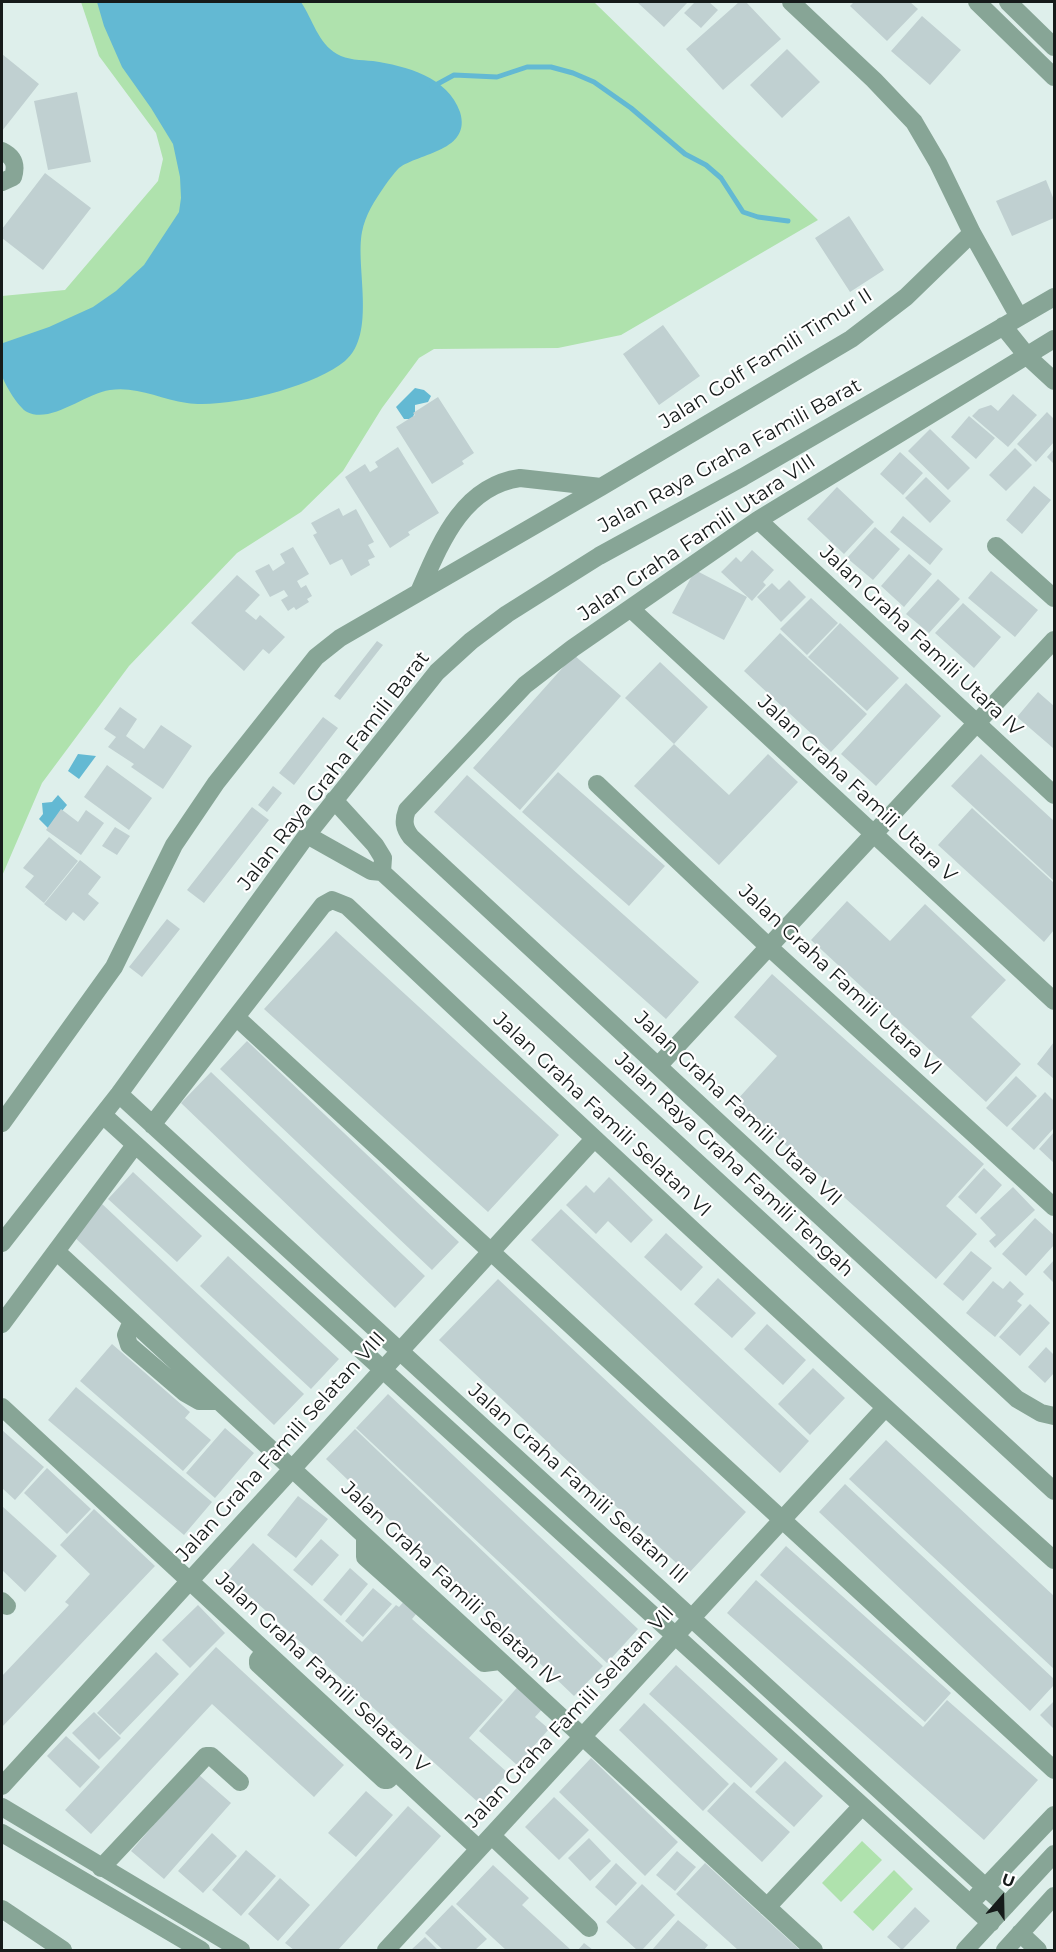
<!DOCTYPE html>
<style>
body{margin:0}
#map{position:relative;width:1056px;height:1952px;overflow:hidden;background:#deefeb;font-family:Montserrat,sans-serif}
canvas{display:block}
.frame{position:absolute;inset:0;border:3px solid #161b1a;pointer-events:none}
.north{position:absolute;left:972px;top:1868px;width:60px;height:60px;-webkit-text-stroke:4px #fff;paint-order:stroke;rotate:20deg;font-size:16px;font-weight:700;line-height:24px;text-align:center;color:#161b1a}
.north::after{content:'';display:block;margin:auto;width:21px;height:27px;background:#161b1a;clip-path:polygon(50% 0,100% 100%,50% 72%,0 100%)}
</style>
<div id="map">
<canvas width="1056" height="1952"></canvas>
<div class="frame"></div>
<div class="north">U</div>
</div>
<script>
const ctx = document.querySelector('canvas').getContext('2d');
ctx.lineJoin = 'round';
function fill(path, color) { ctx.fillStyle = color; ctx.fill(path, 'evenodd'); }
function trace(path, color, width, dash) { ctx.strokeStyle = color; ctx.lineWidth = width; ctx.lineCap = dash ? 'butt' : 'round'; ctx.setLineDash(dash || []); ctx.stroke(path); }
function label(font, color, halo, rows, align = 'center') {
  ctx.font = font + ' Montserrat,sans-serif'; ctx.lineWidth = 4.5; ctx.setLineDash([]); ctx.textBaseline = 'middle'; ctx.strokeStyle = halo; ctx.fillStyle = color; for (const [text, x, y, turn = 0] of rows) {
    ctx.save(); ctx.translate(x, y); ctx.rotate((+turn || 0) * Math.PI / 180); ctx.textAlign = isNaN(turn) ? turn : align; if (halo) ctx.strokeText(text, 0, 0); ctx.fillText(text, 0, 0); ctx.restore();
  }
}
const green = new Path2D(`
 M81 2H594L818 220 621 335 558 348 434 349 419 358 382 408 343 471 301 512 237 553 129 666 42 783 2 876V296L65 290 158 181 163 159 156 133 99 56Z
 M862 1841 882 1860 841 1902 822 1883Z
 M894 1870 913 1889 873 1931 853 1912Z`);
const water = new Path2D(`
 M97 2H301C313 20 318 43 337 54 347 60 361 60 373 61 406 66 448 77 460 112 472 151 419 153 399 168 394 173 388 181 384 187 375 200 365 215 362 232 355 267 377 334 345 361 314 387 226 409 187 403 160 399 137 386 110 390 84 394 51 424 27 412 19 408 4 384 2 375 0 366 0 351 3 343L49 327 93 307 116 291 144 265 179 212 181 198 180 177 173 144 151 108 122 67 104 26Z
 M415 388 424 390 431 396 428 402 415 405V412L412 419H404L396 407Z
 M78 754 96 756 79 779 68 771Z
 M58 795 67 805 48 828 39 819 43 814 42 803 52 802Z`);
const stream = new Path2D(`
 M432 87 454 75 497 77 527 67H551L573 73 594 82 631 108 685 154 706 165 721 178 743 212 758 217 788 221`);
const building = new Path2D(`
 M637 2H688L664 27Z
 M695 2H709L718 10 701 28 684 13Z
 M739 2H746L781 39 723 90 686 49Z
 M854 2H910L918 9 887 41 850 6Z
 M922 16 961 50 930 85 891 51Z
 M787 49 820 82 782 118 750 85Z
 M2 54 39 84 2 131Z
 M77 92 91 162 48 170 34 101Z
 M45 173 91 208 43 270 2 238V229Z
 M1046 180 1054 200V218L1012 236 996 201Z
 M849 216 884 270 850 292 815 238Z
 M663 325 700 376 659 405 623 354Z
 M1013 394 1037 415 1008 447 972 416 979 409 991 405 998 411Z
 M438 397 474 453 462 461 464 464 432 484 396 427 415 415 413 413Z
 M1047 412 1054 419V442L1036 462 1017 444Z
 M969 416 995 438 976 459 951 437Z
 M930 429 970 468 948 490 908 451Z
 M398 447 439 513 408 532 410 535 390 548 345 477 365 464 370 472 378 467 375 462Z
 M1015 448 1032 465 1006 491 989 475Z
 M1054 449V464L1047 457Z
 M900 452 923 473 903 495 880 474Z
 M926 477 951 501 930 523 905 498Z
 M1034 486 1051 500 1022 534 1006 520Z
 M837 487 874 522 844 554 807 519Z
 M339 508 343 516 356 509 374 542 368 545 375 557 368 560 370 565 351 576 342 559 330 565 313 535 317 533 311 523Z
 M903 516 943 549 930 565 890 532Z
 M875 527 900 549 873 580 847 558Z
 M293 547 309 574 297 581 301 588 306 585 312 596 307 599 309 602 296 610 294 607 288 611 281 600 288 596 284 590 270 597 255 571 269 564 273 571 285 563 280 554Z
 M752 550 774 570 763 582 766 585 752 601 721 572 736 557 741 562Z
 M909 554 932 574 904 607 881 586Z
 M695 570 747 597 724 640 672 613Z
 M991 571 1038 610 1015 637 968 598Z
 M237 575 260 595 245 611 256 620 260 615 285 637 269 654 263 649 244 671 191 623Z
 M938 579 960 599 929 633 906 614Z
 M789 580 806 597 781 622 757 597 772 583 779 590Z
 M811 598 838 623 807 655 780 629Z
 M963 603 1001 637 974 668 935 633Z
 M840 623 899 678 867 711 808 657Z
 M780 633 867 714 831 752 744 671Z
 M377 641 383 645 340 700 334 696Z
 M574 655 621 696 520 810 473 768Z
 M660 662 708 707 674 744 625 698Z
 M906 683 941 716 876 786 841 754Z
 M1038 692 1054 706V746L1053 748 1017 717Z
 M120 707 137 719 126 736 144 749 161 725 192 746 163 789 131 767 134 764 108 747 116 737 104 729Z
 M323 717 338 728 294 785 279 773Z
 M674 744 729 795 768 754 798 782 719 865 634 786Z
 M981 754 1054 821V881L951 786Z
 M107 765 152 798 129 830 84 797Z
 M558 772 665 866 629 906 522 812Z
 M467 775 699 982 666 1019 434 812Z
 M273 786 282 793 267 812 258 805Z
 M252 807 269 820 204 903 187 890Z
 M972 808 1054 883V930L1044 942 938 845Z
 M61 809 78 822 86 810 104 823 81 855 46 830Z
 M115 827 130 836 117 855 102 846Z
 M49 837 78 861 44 903 25 887 34 876 23 868Z
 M80 860 101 877 88 894 99 903 84 921 73 912 66 921 44 904Z
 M847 901 890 941 925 904 1006 980 971 1017 1021 1064 986 1102 811 940Z
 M167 919 180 929 142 977 129 967Z
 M336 931 559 1135 488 1212 264 1009Z
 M772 974 984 1164 946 1206 977 1234 936 1279 736 1101 777 1056 734 1017Z
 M247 1041 459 1242 432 1270 220 1069Z
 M1054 1042V1079L1037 1064Z
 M211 1072 425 1276 395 1308 181 1103Z
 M1016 1076 1037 1096 1007 1127 986 1108Z
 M1045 1092 1054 1101V1128L1034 1150 1011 1129Z
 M1054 1132V1163L1039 1149Z
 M984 1168 1002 1185 976 1214 958 1197Z
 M133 1172 202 1236 177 1262 108 1199Z
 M609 1177 653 1220 631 1243 608 1221 596 1234 566 1205 586 1185 594 1193Z
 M1013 1187 1035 1210 995 1248 989 1241 996 1235 980 1218Z
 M100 1202 304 1394 274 1425 70 1233Z
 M561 1209 809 1441 780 1473 531 1240Z
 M1035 1218 1054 1235V1245L1026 1276 1002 1254Z
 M666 1233 703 1267 681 1291 644 1257Z
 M971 1251 992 1268 963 1301 943 1284Z
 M228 1256 339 1359 311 1389 200 1286Z
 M1054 1260V1283L1043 1272Z
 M718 1278 756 1313 732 1338 694 1304Z
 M498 1279 746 1512 688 1574 439 1340Z
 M993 1281 1003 1289 1010 1281 1024 1294 1017 1301 1022 1305 995 1337 966 1313Z
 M1030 1304 1050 1323 1020 1356 999 1337Z
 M767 1324 806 1360 783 1385 744 1349Z
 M112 1344 190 1412 185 1418 211 1440 183 1471 80 1381Z
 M1046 1347 1054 1355V1373L1045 1383 1028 1367Z
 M813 1368 845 1398 810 1435 778 1404Z
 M76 1387 212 1502 184 1535 48 1420Z
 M388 1394 638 1629 607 1663 356 1428Z
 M225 1428 254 1453 215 1498 186 1473Z
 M355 1429 603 1666 574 1696 326 1459Z
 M2 1430 44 1467 15 1500 2 1488Z
 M886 1440 1054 1596V1669L849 1479Z
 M47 1468 91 1509 67 1534 24 1493Z
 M845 1484 1054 1679V1685L1030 1711 819 1512Z
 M298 1496 328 1519 296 1558 267 1535Z
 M2 1506 57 1556 25 1592 2 1570Z
 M94 1509 155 1566 2 1727V1676L69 1605 65 1602 90 1574 60 1545Z
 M321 1539 339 1555 312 1586 293 1570Z
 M253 1543 362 1642 396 1605 399 1607 408 1597 421 1608 412 1619 503 1700 469 1738 508 1773 480 1804 225 1574Z
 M786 1546 951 1693 925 1722 760 1575Z
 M350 1568 368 1584 341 1616 323 1600Z
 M756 1580 923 1727 947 1700 1038 1780 984 1840 727 1613Z
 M373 1588 392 1604 363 1637 345 1621Z
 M198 1605 225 1633 190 1668 162 1640Z
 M216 1647 344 1765 314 1797 212 1704 91 1834 65 1810Z
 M156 1652 179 1674 120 1735 97 1713Z
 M676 1665 778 1759 751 1788 649 1694Z
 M521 1683 546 1705 535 1717 549 1729 517 1765 479 1731Z
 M1054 1701V1729L1040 1715Z
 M644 1703 729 1784 703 1811 619 1730Z
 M94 1712 121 1738 99 1760 72 1733Z
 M66 1736 100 1767 80 1788 47 1756Z
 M591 1758 678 1842 645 1876 559 1792Z
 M785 1761 823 1796 794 1827 755 1792Z
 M198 1774 231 1803 164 1879 131 1851Z
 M734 1782 790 1832 762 1862 707 1811Z
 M366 1791 393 1815 356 1857 328 1833Z
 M554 1797 589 1830 559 1860 525 1827Z
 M408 1806 441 1836 338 1950H294L285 1943Z
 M212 1833 237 1856 203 1893 178 1871Z
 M589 1838 611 1861 590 1881 568 1858Z
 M246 1850 276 1876 241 1916 212 1890Z
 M677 1851 696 1867 675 1891 656 1875Z
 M616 1863 637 1883 616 1906 595 1887Z
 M705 1863 777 1929 800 1950H738L676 1894Z
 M493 1865 529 1898 522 1905 571 1950H506L456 1904Z
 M280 1878 310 1905 278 1941 248 1914Z
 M642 1884 675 1915 642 1950H637L606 1922Z
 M452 1905 487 1939 475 1950H443L425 1933Z
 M915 1907 930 1921 902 1950 887 1937Z
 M678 1920 708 1945 704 1950H652Z
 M425 1937 438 1950H411Z
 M584 1943 593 1950H578Z`);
const minor = new Path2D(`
 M791 2 874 80 914 122 938 163 972 233 1019 317
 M977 2 1054 77
 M1008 2 1054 47
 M2 151C14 157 17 164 13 177L2 182
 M1003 326 1028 357 1054 381
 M1054 339 758 520 573 648 525 685 407 810C403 821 404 828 411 837L1017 1399 1041 1413 1054 1416
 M758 520 1054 795
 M996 546 1054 598
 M419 592C440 544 462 486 520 478L601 487
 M631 609 1054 1001
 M597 784 770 948 1054 1207
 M334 800 375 845 383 858 382 872
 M307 835 371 871 382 872 1054 1491
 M236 1017 1054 1770
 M658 1066 1054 640
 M119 1094 1006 1906
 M103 1115 991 1923
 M2 1123 114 967 174 845 216 783 316 657 340 638 601 487 851 339 906 297 972 233
 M152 1125 323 905 332 900 347 906C581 1127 815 1346 1054 1560
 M2 1243 119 1094 307 835 437 672 471 641 507 614 599 556 743 477 1054 297
 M56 1251 814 1950
 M132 1321 126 1335 129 1345 185 1393 199 1401H218
 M2 1324 135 1145
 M2 1407 479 1849
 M365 1536V1557L484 1663 500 1661
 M2 1601 7 1606
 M265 1651 258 1660V1664L384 1780H388L396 1772
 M2 1786 594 1139
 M2 1807 241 1950
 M2 1833 201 1950
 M492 1836 589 1928
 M101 1868 206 1756H211L240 1782
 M977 1896 1054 1815
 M767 1907 862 1806
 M2 1909 63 1950
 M1020 1933 1038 1950
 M386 1950 885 1408
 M965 1950 1054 1854
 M1005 1950 1054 1896`);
const streetNames = [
 ["Jalan Golf Famili Timur II",766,359,-32],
 ["Jalan Raya Graha Famili Barat",730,456,-29],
 ["Jalan Graha Famili Utara VIII",697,538,-34],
 ["Jalan Graha Famili Utara IV",921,641,43],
 ["Jalan Raya Graha Famili Barat",334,771,-52],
 ["Jalan Graha Famili Utara V",857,789,43],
 ["Jalan Graha Famili Utara VI",840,980,43],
 ["Jalan Graha Famili Utara VII",738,1109,43],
 ["Jalan Graha Famili Selatan VI",602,1115,43],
 ["Jalan Raya Graha Famili Tengah",734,1165,43],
 ["Jalan Graha Famili Selatan VIII",281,1447,-48],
 ["Jalan Graha Famili Selatan III",578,1484,42],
 ["Jalan Graha Famili Selatan IV",450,1584,43],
 ["Jalan Graha Famili Selatan V",322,1673,43],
 ["Jalan Graha Famili Selatan VII",570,1717,-47]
];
fill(green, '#afe2ad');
fill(water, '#63b9d3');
trace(stream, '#63b9d3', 5);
fill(building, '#c0d0d1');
trace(minor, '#87a596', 18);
label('20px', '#161b1a', '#fff', streetNames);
</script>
